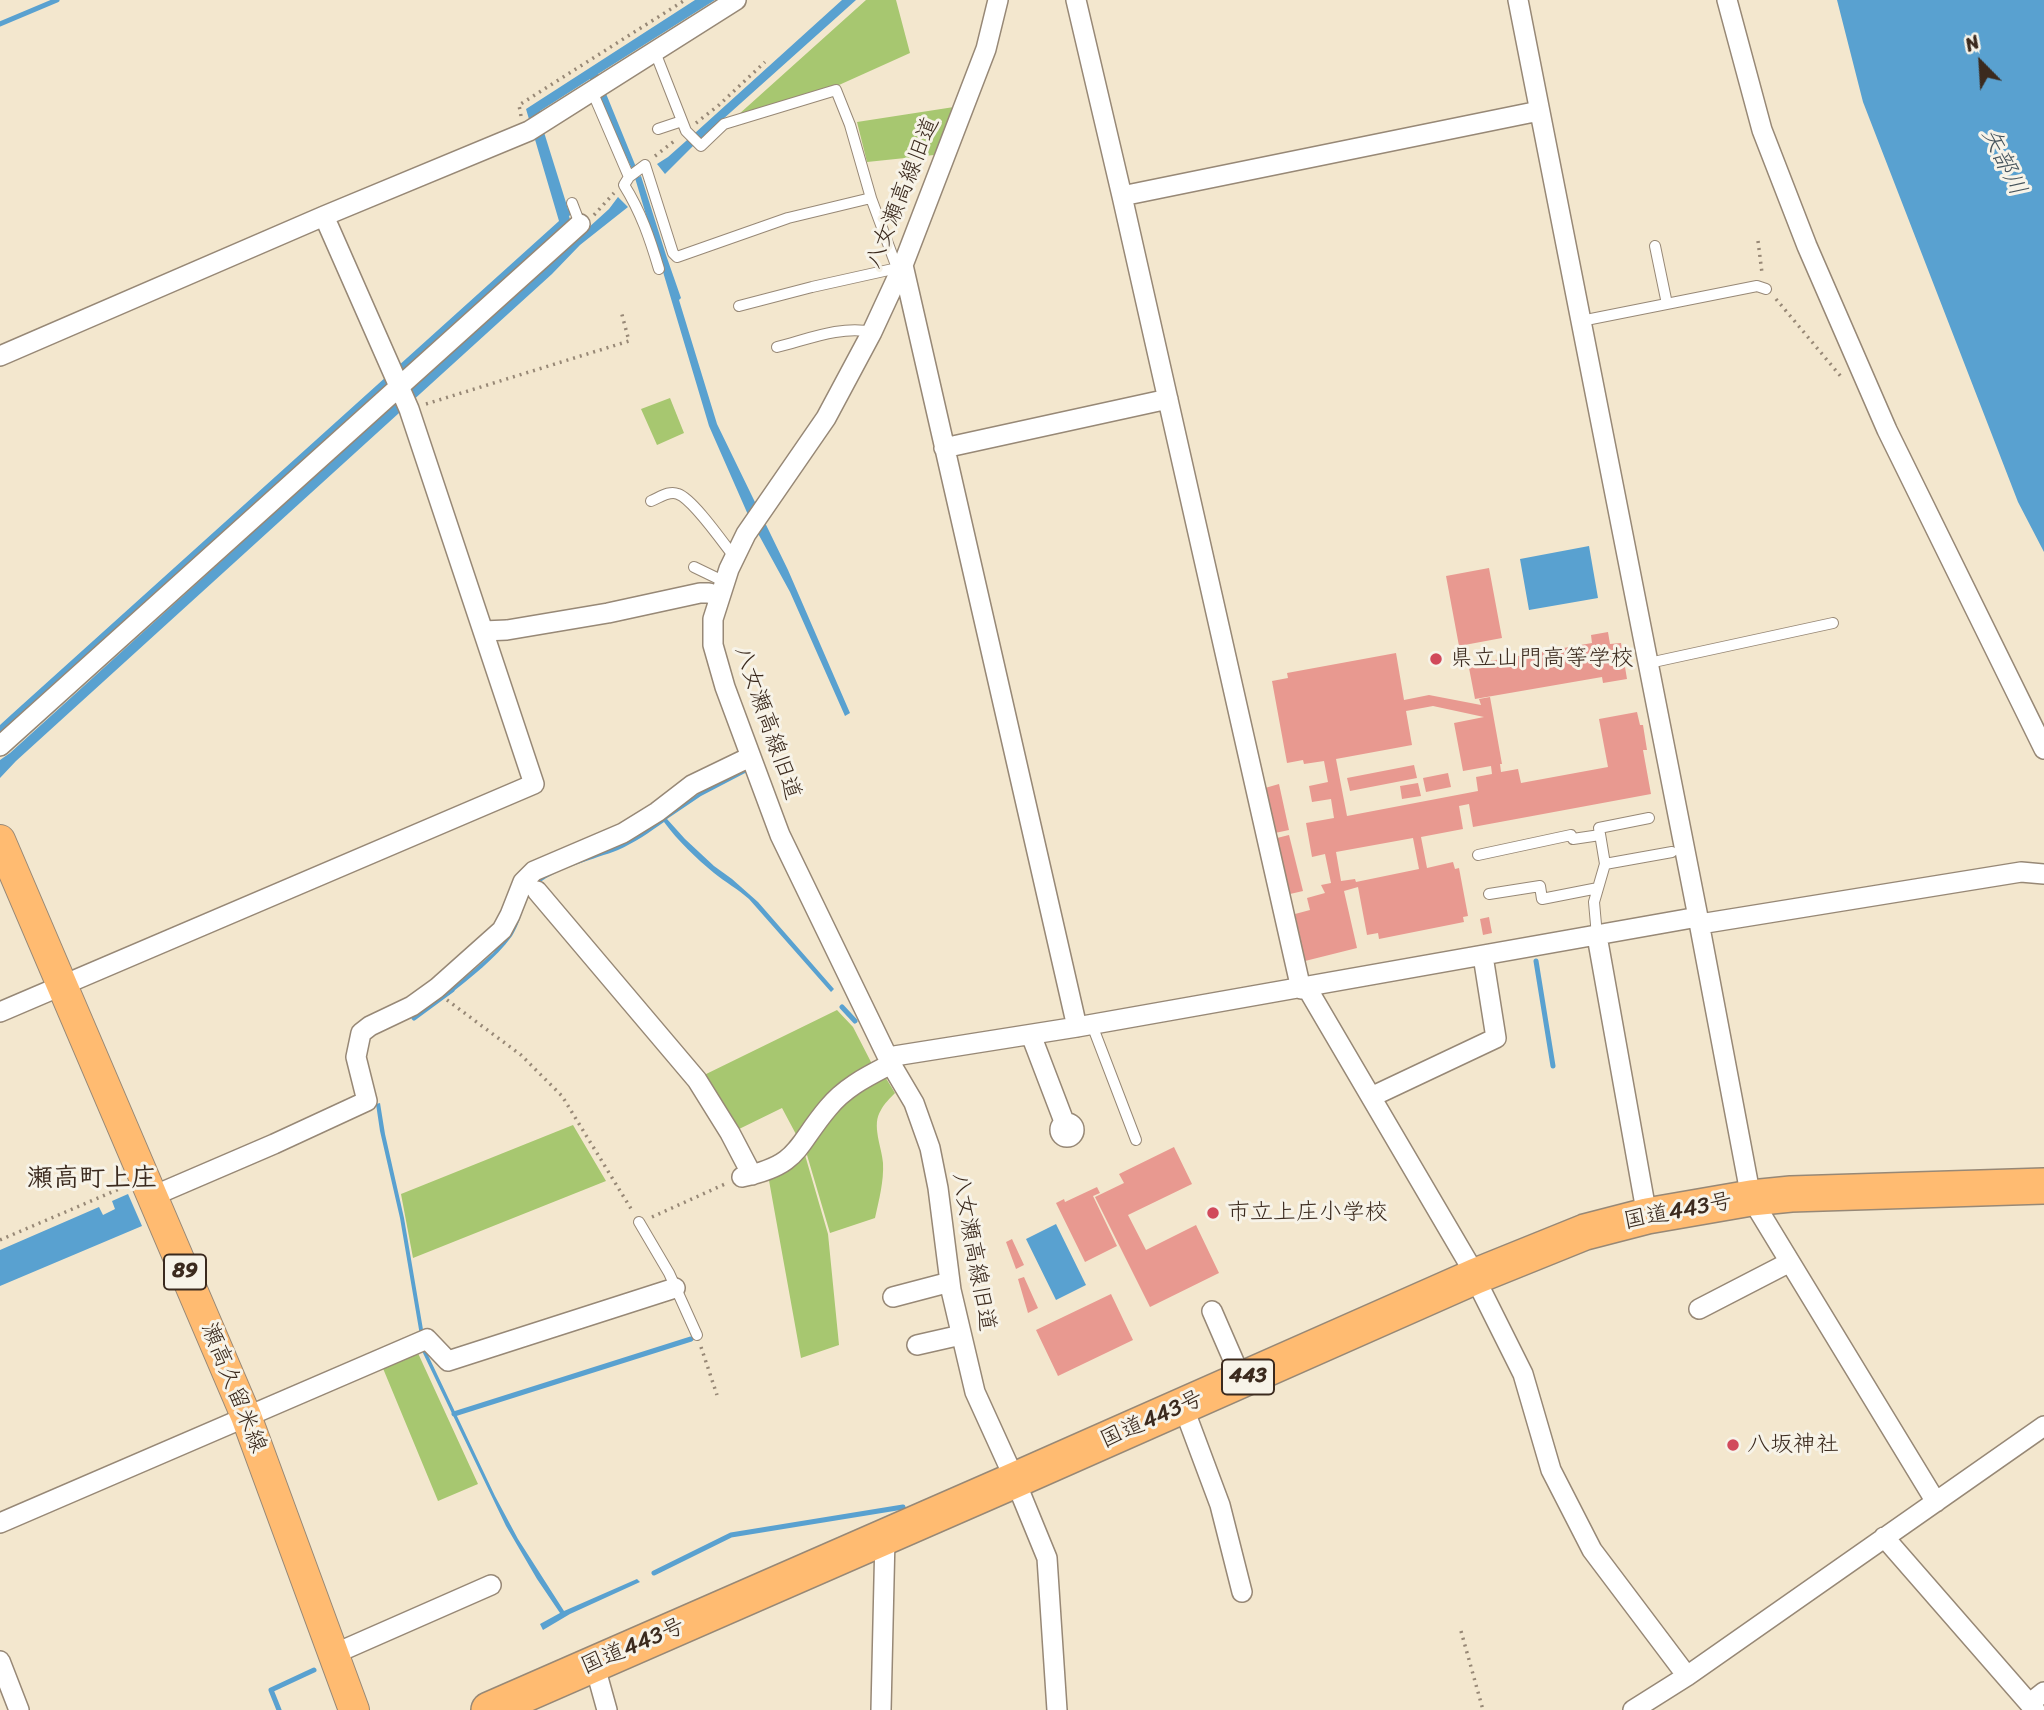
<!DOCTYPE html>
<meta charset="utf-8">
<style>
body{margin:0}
#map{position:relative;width:2044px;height:1710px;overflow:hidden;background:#f3e7ce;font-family:Sriracha,sans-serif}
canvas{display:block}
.north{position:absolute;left:1946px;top:28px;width:70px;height:70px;-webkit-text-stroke:5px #f7f3e8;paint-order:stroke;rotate:336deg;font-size:19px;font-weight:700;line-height:28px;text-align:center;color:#3b2a1e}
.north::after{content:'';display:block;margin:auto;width:24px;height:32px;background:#3b2a1e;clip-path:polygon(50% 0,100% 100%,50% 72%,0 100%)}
</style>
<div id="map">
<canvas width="2044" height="1710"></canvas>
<div class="north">N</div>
</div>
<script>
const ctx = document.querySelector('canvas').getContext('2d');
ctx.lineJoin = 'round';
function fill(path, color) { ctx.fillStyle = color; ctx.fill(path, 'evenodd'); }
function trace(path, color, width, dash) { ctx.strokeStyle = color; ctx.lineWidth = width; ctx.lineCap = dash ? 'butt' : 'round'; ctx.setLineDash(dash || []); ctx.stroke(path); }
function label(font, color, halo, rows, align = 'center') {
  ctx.font = font + ' Sriracha,"Klee One",sans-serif'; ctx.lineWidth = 6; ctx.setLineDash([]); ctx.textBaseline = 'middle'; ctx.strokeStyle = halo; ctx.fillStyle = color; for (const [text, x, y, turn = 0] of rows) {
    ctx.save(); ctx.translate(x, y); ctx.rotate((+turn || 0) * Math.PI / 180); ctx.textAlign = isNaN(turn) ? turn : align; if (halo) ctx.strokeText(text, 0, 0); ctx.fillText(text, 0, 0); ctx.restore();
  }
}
const green = new Path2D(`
 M866 0H896L910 53 839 85 738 115Z
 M954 107 934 155 867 162 857 122Z
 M670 398 684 433 657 445 641 409Z
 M837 1010 853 1027 872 1064 798 1138 782 1108 733 1132 700 1077Z
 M884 1075 895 1093C890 1098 884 1104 881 1110 871 1125 882 1147 883 1163 884 1181 879 1200 875 1218L830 1233 807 1155 811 1142 844 1101Z
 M573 1125 606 1181 413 1258 401 1194Z
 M805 1155 828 1234 839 1345 801 1358 768 1175 796 1164Z
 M417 1351 478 1484 438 1501 382 1366Z`);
const water = new Path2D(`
 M695 0H715L598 74 636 167 632 169 590 79 540 111 543 129 568 209H570L572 214 569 216 571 223 0 739V725L12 714 559 221 526 109Z
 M842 0H856L693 146 665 174 657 164 668 157 695 133Z
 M1837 0H2044V552L2018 502 1863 102Z
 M641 176 666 255 681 298 679 300 717 424 788 570 850 713 845 716 790 592 749 517 709 426 635 178Z
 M618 197 628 207 580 245 552 274 16 761 0 778V760L10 753 609 209Z
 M1589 546 1598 598 1529 610 1520 559Z
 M745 768 747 772 701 796 667 819 685 839 714 866 732 879 758 902 834 989 831 992 749 899C738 889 725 882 714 873 696 858 678 841 664 822 650 832 634 843 618 850 595 859 557 868 538 884 525 894 522 921 512 936 495 959 471 977 449 995L447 993 493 953 510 932 526 894 538 879 622 843 644 832 701 792Z
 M380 1103 385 1134 404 1218 427 1353 495 1496 518 1539 564 1611 637 1579 640 1582 570 1614 543 1630 540 1624 560 1613 537 1579 506 1526 423 1353 400 1218 380 1131 376 1104Z
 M128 1194 142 1226 0 1286V1250L99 1207 103 1215 115 1209 112 1201Z
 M1056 1224 1086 1285 1056 1300 1026 1239Z`);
const stream = new Path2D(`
 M0 24 57 0
 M1536 961 1553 1066
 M842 1007 855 1021
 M414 1018 452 990
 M454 1414 691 1339
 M654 1573 731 1535 903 1507
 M279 1710 271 1690 314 1670`);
const building = new Path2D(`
 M1489 568 1502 638 1459 646 1446 576Z
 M1608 632 1610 644 1621 643 1627 679 1603 683 1602 677 1475 699 1469 668 1485 665 1484 662 1592 643 1591 635Z
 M1396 653 1404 700 1429 695 1481 705 1479 699 1490 697 1502 764H1500L1501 772 1518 769 1521 783 1608 767 1599 719 1637 712 1640 725H1643L1647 750H1643L1651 794 1473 827 1469 804 1459 806 1463 829 1421 837 1427 868 1453 862 1455 869 1459 868 1468 916 1463 917 1464 922 1379 939 1378 933 1367 935 1358 887 1344 891 1357 948 1305 961 1295 914 1310 910 1307 898 1325 893 1321 885 1331 883 1325 854 1312 857 1306 823 1334 818 1331 799 1312 802 1309 786 1328 782 1324 761 1304 764 1303 760 1287 763 1272 681 1288 678 1287 673ZM1433 706 1484 717 1454 723 1463 771 1491 766 1492 774 1476 777 1478 791 1347 816 1336 759 1412 745 1406 711ZM1413 838 1419 869 1356 882 1355 879 1341 881 1336 852Z
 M1414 765 1417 778 1350 791 1347 778Z
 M1448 773 1451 787 1426 792 1423 778Z
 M1418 783 1421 796 1402 799 1400 786Z
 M1279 784 1289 830 1275 833 1265 788Z
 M1289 835 1303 891 1290 894 1277 838Z
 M1489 917 1492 933 1483 935 1480 919Z
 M1174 1147 1192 1184 1128 1215 1146 1250 1196 1225 1219 1273 1150 1307 1095 1197 1124 1183 1119 1174Z
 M1097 1187 1100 1193 1093 1196 1117 1246 1085 1262 1056 1203 1064 1199 1065 1202Z
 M1012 1239 1024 1265 1016 1269 1006 1242Z
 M1024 1277 1038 1308 1028 1313 1018 1279Z
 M1111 1294 1133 1340 1058 1376 1036 1330Z`);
const path = new Path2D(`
 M521 116 519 105 685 0
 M696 123 719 105 765 62
 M655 156 677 139
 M594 215 614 193
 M1758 241 1762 273
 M1776 299 1843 379
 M426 404 629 341 621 311
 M447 1000 521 1055 562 1096 633 1212
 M652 1217 725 1184
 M0 1240 124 1187
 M701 1347 717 1395
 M1461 1631 1483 1710`);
const lane = new Path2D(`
 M655 52 686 131 701 146 724 124 836 90 850 125 871 198
 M592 91 629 177
 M658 129 682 121
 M572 203 580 224
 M1655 246 1667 304
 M659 269C650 239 641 212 624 185L629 177 645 165 673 253 677 257 788 218 871 198 897 268
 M739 306 812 287 902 267
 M1581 321 1757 286 1766 289
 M777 347C806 340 841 325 872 332
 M651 501C659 498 669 490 678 494 693 499 724 544 735 558
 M694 567 725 582
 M1649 663 1833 623
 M1478 855 1571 835 1573 839 1600 835
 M1605 864 1672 852
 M1489 894 1540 886 1542 899 1598 888
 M1597 936 1594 902 1605 864 1599 828 1649 818
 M1092 1025 1136 1140
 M639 1222 669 1273 697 1335`);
const street = new Path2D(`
 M998 0 986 49 903 265 872 332 826 418 746 534 729 569 713 619V645L725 687 780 835 891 1064 914 1103 930 1148 938 1188 951 1290 975 1392 1015 1480 1047 1558 1057 1710
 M1076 0 1122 196 1301 989
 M1518 0 1698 917 1751 1198 1936 1502
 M1727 0 1762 130 1807 246 1887 430 2044 749
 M1122 196 1539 111
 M903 265 1077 1027
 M0 356 324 216 529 131 736 0
 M944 448 1168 399
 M483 631 507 630 608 613 700 593H709L720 597
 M0 746 580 224
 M537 891 697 1080 730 1133 752 1175
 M1700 924 2021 872 2044 874
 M1597 936 1645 1205
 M1307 988 1476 1276
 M0 1012 534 784 409 409 324 216
 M1031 1035 1065 1124
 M888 1057 1077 1027 1698 917
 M1371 1097 1496 1038 1483 956
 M1060 1130a7 7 0 1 1 14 0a7 7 0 1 1-14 0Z
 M742 1177C800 1165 795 1147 828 1108 845 1087 868 1076 891 1064
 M153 1196 274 1144 367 1101 356 1057 361 1033 370 1026 412 1006 437 988 502 930 510 915 523 882 534 871 623 833 657 812 692 785 750 757
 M1481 1290 1523 1374 1551 1470 1592 1550 1687 1676
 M893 1297 950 1282
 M1699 1309 1790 1262
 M1212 1311 1242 1380
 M917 1345 961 1335
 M1183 1406 1220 1505 1242 1592
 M0 1523 427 1339 448 1361 675 1288
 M1884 1537 2035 1710
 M334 1654 491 1585
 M0 1661 19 1710
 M594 1663 607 1710
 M2030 1703 2044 1692
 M881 1710 885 1537
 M1633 1710 1687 1676 2044 1426`);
const primary = new Path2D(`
 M0 840 246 1416 354 1710`);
const highway = new Path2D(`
 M489 1710 1015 1480 1476 1276 1585 1232 1647 1216 1751 1198 1791 1194 2044 1186`);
const markers = [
 [1436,659,7,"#d1495b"],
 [1213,1213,7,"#d1495b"],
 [1733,1445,7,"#d1495b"]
];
const shields = [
 [185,1272,42],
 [1248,1377,52]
];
const shieldNames = [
 ["89",185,1272],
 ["443",1248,1377]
];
const streetNames = [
 ["八女瀬高線旧道",903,193,-68],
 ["八女瀬高線旧道",767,723,71],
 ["国道443号",1678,1212,-11],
 ["八女瀬高線旧道",973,1252,80],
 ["瀬高久留米線",233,1388,68],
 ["国道443号",1152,1420,-24],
 ["国道443号",633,1647,-23]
];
const poiNames = [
 ["県立山門高等学校",1450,659],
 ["市立上庄小学校",1227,1213],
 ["八坂神社",1747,1445]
];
const waterNames = [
 ["矢部川",2003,162,64]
];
const quarterNames = [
 ["瀬高町上庄",92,1179]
];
fill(green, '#a7c770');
fill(water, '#59a1d0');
trace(stream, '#59a1d0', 5);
fill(building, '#e89990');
trace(lane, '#978876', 12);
trace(street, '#978876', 22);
trace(primary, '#978876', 32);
trace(highway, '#978876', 38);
trace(path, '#978876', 3.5, [2, 5]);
trace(lane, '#fff', 10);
trace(street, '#fff', 19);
trace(primary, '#ffbb71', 30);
trace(highway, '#ffbb71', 35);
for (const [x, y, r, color] of markers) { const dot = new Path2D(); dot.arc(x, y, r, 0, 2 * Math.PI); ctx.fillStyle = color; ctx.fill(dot); trace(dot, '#f7f3e8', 2.5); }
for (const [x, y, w] of shields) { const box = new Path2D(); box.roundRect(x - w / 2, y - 17.5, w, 35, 5); ctx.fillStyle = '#f7f3e8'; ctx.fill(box); trace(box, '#3b2a1e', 2); }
label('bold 21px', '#3b2a1e', null, shieldNames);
label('23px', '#3b2a1e', '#f7f3e8', streetNames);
label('23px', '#3b2a1e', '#f7f3e8', poiNames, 'left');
label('italic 24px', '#46545c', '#f7f3e8', waterNames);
label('bold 26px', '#3b2a1e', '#f7f3e8', quarterNames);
</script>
